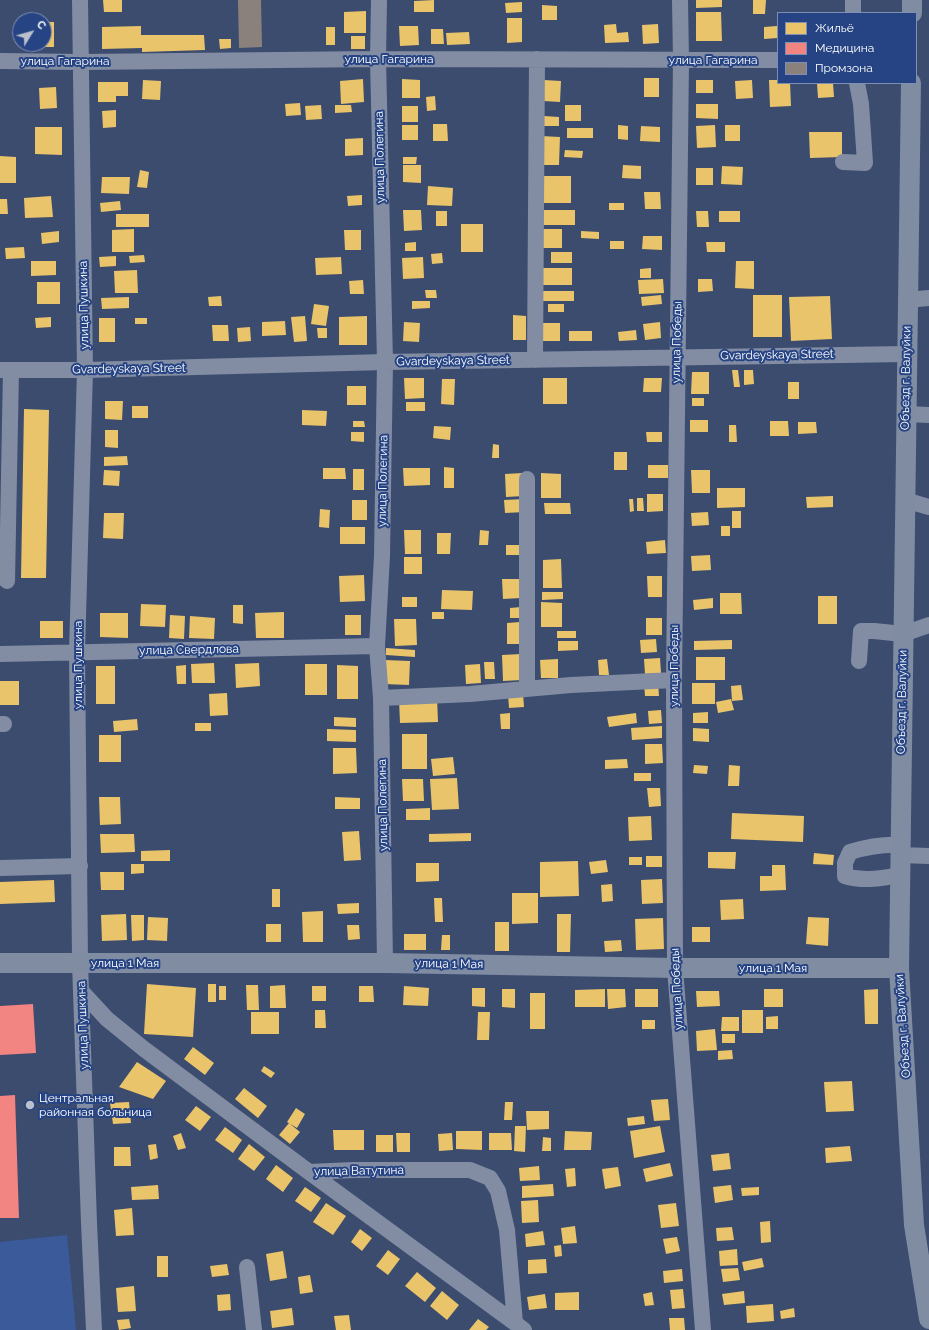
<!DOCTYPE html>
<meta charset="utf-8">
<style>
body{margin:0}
#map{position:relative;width:929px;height:1330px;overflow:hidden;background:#3c4c6e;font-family:Raleway,sans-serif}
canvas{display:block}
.legend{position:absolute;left:777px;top:12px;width:140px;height:72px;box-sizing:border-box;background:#264484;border:1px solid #7d8fb5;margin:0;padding:5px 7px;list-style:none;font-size:12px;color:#fff}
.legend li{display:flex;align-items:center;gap:8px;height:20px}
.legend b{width:20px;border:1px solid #7d8fb5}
.north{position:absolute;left:12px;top:12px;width:40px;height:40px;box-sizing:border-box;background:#264484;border:1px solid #7d8fb5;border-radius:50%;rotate:53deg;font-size:11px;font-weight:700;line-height:16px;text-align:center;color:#fff}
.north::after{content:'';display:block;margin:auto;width:14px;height:18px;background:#bbc0cc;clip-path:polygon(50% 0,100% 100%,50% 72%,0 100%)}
</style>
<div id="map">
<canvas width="929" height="1330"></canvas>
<ul class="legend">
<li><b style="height:11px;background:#e9c46a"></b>Жильё</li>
<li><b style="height:11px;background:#f28482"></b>Медицина</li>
<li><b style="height:11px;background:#8a817c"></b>Промзона</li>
</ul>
<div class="north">С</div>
</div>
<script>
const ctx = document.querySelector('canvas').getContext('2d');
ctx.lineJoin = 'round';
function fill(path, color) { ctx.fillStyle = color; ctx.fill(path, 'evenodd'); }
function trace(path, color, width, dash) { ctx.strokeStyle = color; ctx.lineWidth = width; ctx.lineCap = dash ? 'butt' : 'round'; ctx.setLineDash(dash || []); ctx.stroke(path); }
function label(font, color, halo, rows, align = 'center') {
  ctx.font = font + ' Raleway,sans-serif'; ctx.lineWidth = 4; ctx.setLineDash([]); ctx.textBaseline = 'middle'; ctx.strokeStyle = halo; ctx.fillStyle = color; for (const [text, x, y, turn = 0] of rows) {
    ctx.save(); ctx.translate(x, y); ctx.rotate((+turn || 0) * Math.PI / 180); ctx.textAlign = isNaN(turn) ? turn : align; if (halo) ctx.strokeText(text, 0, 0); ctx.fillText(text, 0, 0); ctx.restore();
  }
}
const green = new Path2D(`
 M67 1235 76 1330H0V1242Z`);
const homes = new Path2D(`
 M103 0H122V12H104Z
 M434 0V12H414V1Z
 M696 0H722V7L696 8Z
 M753 0H766L765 14H753Z
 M522 2V12L506 13 505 3Z
 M542 5 557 6V20H542Z
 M366 11V33H344V12Z
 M696 12H721L722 41H696Z
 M507 18H522V42L507 43Z
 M44 22H54V47H40V44H44Z
 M616 24 617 33 628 32 629 42 605 43 604 25Z
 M658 24 659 43 643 44 642 25Z
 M141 26V35H204L205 50 142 52V48L102 49V27Z
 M399 26H418L419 45 400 46Z
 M777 26 778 38 764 39V27Z
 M326 27H335V45H326Z
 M431 29H443L444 44H431Z
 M469 32 470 44 447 45 446 33Z
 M351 36H365V49H351Z
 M219 39H231V48L220 49Z
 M644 78H659V97H644Z
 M363 79 364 102 341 104 340 81Z
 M402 79 420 80V98H402Z
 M143 80 161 81 160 100 142 99Z
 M544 80 561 81 560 102 543 101Z
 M696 80H713V93H696Z
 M752 80 753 98 736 99 735 81Z
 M769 80H778V83H790L791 106 770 107Z
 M98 82H128V96H116V102H98Z
 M817 83H833L834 97 818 98Z
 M56 87 57 108 40 109 39 88Z
 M435 96 436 110 427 111 426 97Z
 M300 103 301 115 286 116 285 104Z
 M696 104H718V119L696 118Z
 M321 105 322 119 306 120 305 106Z
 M335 105H351L352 112 335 113Z
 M565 105H581V121H565Z
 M402 106H418V122H402Z
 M116 110V127L103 128 102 111Z
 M544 116 559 117V126H544Z
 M433 124H447L448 141H433Z
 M402 125H418V140H402Z
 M618 125 628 126V140L618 139Z
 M715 125 716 147 697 148 696 126Z
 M725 125H740V141H725Z
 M641 126 660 127V142L640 141Z
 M35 127H62V155L35 154Z
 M567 128H593V138H567Z
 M809 132H842V157L810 158Z
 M541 136 560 137 559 165H541Z
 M363 138V155L345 156V139Z
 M565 150 583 151 582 158 564 157Z
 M0 156 16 157V183H0Z
 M403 157H417L416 164H403Z
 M403 165H421V183L403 182Z
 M623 165 641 166V179L622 178Z
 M722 166 743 167 742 185 721 184Z
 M696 168H713V185H696Z
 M140 170 149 172 147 188 137 187Z
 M543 176H571V203H543Z
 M102 177H130L129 194 101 193Z
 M428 186 453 188 452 206 427 205Z
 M644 192H660L661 209H645Z
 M362 195V205L348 206 347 196Z
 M51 196 53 217 25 218 24 198Z
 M0 199H7L8 214H0Z
 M120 201 121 210 101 212 100 203Z
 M609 203H624V210H609Z
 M403 210H421L422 230 404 231Z
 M542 210H575V225H542Z
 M436 211H447V226H436Z
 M696 211H708L709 227H697Z
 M719 211H740V222H719Z
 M116 214H149V227H116Z
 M461 224H483V252H461Z
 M134 229V252H112V230Z
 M541 229H562V248H541Z
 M344 230H361V250H345Z
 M59 231V242L42 244 41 233Z
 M581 231 599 232V239L581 238Z
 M643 236H662V250L642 249Z
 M610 241H624V249H610Z
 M416 242V251H405V243Z
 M706 242H725V252H707Z
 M24 247 25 258 6 259 5 248Z
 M551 252H572V263H551Z
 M442 253 443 263 432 264 431 254Z
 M144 255 145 262 130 263 129 256Z
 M116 256V266L100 267 99 257Z
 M341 257 342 274 316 275 315 258Z
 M423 257 424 278 403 279 402 258Z
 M31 261H56V275L31 276Z
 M736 261H754V289L735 288Z
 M540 268H572V285H541Z
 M651 268V278H640V269Z
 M137 270 138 293H115L114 271Z
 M663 279 664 293 639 294 638 280Z
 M698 279H712L713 291 698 292Z
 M363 280 364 294H350L349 281Z
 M37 282H60V304H37Z
 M425 290H436L437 298H426Z
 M542 291H574V301H542Z
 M661 295 662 304 642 306 641 297Z
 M753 295H782V337H753Z
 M221 296 222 306H209L208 297Z
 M830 296 832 339 791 341 789 297Z
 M129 297V308L102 309 101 298Z
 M412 301H430V308L412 309Z
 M314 304 329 306 326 326 311 324Z
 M548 304H564V312H548Z
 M513 315 526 316V340H513Z
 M305 316 307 341 294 342 291 317Z
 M367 316V345H339V317Z
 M51 317V327L36 328 35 318Z
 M99 318H115V342H99Z
 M135 318H147V324H135Z
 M285 321 286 335 262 336V322Z
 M404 322 420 323 419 342 403 341Z
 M660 322 661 338 645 340 643 324Z
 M541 323H560V341H541Z
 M212 325H228L229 341H213Z
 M250 327 251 341 238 342 237 328Z
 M317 328H327V338H318Z
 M636 330 637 340 619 341 618 332Z
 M569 331H592V341H569Z
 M732 370H738L740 387H734Z
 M744 370H753L754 384 744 385Z
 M692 372H709V394H691Z
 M404 378H424V398L405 399Z
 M543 378H567V404H543Z
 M644 378H662L661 392H643Z
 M442 379H455L454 405 441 404Z
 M788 382H799V399H788Z
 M347 386H366V405H347Z
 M692 398H704V406H692Z
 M105 401H123L122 420 105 419Z
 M406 402H425V411H406Z
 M132 406H148V418H132Z
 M24 409 49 410 46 578H21Z
 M302 410 327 411 326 426 302 425Z
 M690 420H708V432H690Z
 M353 421H364L365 427H353Z
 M770 421H788L789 436H770Z
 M798 422H816L817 433 798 434Z
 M729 425H736L737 442H729Z
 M434 426 451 427 450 440 433 438Z
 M105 430H118V448L105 447Z
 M351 432H364V442L351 441Z
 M646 432H662V442H647Z
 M493 444 499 445V458H492Z
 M614 452H627V470H614Z
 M127 456 128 465 104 466V457Z
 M648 465H668V478H648Z
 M444 467 454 468V488H444Z
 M323 468H345L346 479H323Z
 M403 468H430V485L404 486Z
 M353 469H364V490H353Z
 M104 470 120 471 119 486 103 485Z
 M691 470H710V493H692Z
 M523 473 524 496 506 497 505 474Z
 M541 473 561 474V498H541Z
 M717 488H745V507L717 508Z
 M647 494H663V511L647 512Z
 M833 496V507L807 508 806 497Z
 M637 498H643L644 511H637Z
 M525 499V512L505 513 504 500Z
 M629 499H633L634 511 630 512Z
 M352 500H367V520H352Z
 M544 503H570L571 514H545Z
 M320 509 330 510 329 528 319 527Z
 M732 511H741V528H732Z
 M708 512 709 525 692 526 691 513Z
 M104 513H124L123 539 103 538Z
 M721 526H730V536H721Z
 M340 527H365V544H340Z
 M404 530H421V554H405Z
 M480 530 489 531 488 545H479Z
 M437 533H451L450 554H437Z
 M665 540 666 553 647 554 646 542Z
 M506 545H521V555H506Z
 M710 555 711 570 692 571 691 556Z
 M404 557H422V574H404Z
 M561 559 562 588H543V560Z
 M364 575 365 601 340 602 339 576Z
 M647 576H662V597H648Z
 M502 579H521V598L503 599Z
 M442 590 473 591 472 610 441 609Z
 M542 592H563V599L542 600Z
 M720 593H741L742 614H720Z
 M818 596H837V624H818Z
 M402 597H417V607H402Z
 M713 598V608L694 610 693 600Z
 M541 602 562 603V627H541Z
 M141 604 166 605 165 627 140 626Z
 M233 605H243V624L233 623Z
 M521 607V618H510V608Z
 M284 612V638H256L255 613Z
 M432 612H444V619H432Z
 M100 613H128V638L100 637Z
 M170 615 185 616 184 639 169 638Z
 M345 615H361V635H345Z
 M190 616 215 618 214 639 189 638Z
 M646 618H662V635H646Z
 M394 619H416L417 645 395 646Z
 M40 621H63V638H40Z
 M520 622V644H507V623Z
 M557 631H576V638H557Z
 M656 639 657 652 641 653 640 640Z
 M732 640V649L694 650V641Z
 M558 641H578V650L558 651Z
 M386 648 415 650V657L386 655Z
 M521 654 522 680 503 681 502 655Z
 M696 657H725V680H696Z
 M660 658 661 673 645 674 644 659Z
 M558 659V678H541L540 660Z
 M607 659 609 675H599L598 660Z
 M385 660 410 661 409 685 384 684Z
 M484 662H494L495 679H485Z
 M214 663 215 683H192L191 664Z
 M259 663 260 686 236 688 235 664Z
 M305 664H327V695H305Z
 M480 664 481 683 466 684 465 665Z
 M186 665V684H177L176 666Z
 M337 665 358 666V699H337Z
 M96 666H115V704H96Z
 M0 681H19V705H0Z
 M658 682 659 696H645L644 683Z
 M692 683H715V704H692Z
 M741 685 743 700 732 701 731 686Z
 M227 693 228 715 210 716 209 694Z
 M523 693 524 707 509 708 508 695Z
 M437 697 438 722 400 723 399 699Z
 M731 699 734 710 718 713 716 702Z
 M661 710 662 723 649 724 648 711Z
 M708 712V723H693V713Z
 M510 713V729H501L500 714Z
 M636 713 637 723 609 727 607 717Z
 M334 717 356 718V727L334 726Z
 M137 719 138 730 114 732 113 721Z
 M195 723H211V731H195Z
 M662 726V738L632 740 631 728Z
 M693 728 709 729V742L693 741Z
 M327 729 356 730V742L327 741Z
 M402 734H427V769H402Z
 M99 735H121V762H99Z
 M645 744H662L663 763 645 764Z
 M333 748H356L357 773 333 774Z
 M453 757 455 774 433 776 431 759Z
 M627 759 628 768 605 769V760Z
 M694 765 708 766 707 774 693 773Z
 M729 765 740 766 739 786H728Z
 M634 773H651V781H634Z
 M457 778 459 809 432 810 430 779Z
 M402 779H423L424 801H403Z
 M647 788H660L661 806 649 807Z
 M99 797H120L121 824 100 825Z
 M335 797 360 798V809H335Z
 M430 808V820H406V809Z
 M732 813 804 816 803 842 731 839Z
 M651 816 652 840 629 841 628 817Z
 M359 831 361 860 344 861 342 832Z
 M471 833V841L429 842V834Z
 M100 834H134L135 852 101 853Z
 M170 850V861H141V851Z
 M708 852H736L735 869 708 868Z
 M814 853 834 855 833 865 813 864Z
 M646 856H662V867H646Z
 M629 857H642V865H629Z
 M606 860 608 872 591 874 589 862Z
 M578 861 579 896 540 897V862Z
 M416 863H439V881L416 882Z
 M131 864H144V873L131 874Z
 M772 865H785L786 890 760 891V876H772Z
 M100 872H124V890H101Z
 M662 879 663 903 642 904 641 880Z
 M54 880 55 902 0 904V882Z
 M612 884 613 901 602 902 601 885Z
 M272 889H280V907H272Z
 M512 893H538V923L512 924Z
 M434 898H442L443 922H435Z
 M743 899 744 919 721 920 720 900Z
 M359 903V913L338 914 337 904Z
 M323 911V942H303L302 912Z
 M126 914 127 940 102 941 101 915Z
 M557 914H571L570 952H557Z
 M131 915H144V940L132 941Z
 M148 917 168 918 167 941 147 940Z
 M808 917 829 918 828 946 806 944Z
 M663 918 664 949 636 950 635 919Z
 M495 922H509V951H495Z
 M266 924H281V942H266Z
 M347 925H359L360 939 348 940Z
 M692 927H710V942H692Z
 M404 934H426V950H404Z
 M442 935H450V950H441Z
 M621 940 622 951 605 952 604 941Z
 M147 984 196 988 193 1037 144 1034Z
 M208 984H216V1002H208Z
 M246 985H258L259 1010H247Z
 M285 985 286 1008H270V986Z
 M219 986H226V1000H219Z
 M312 986H326V1001H312Z
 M359 986H373L374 1002H359Z
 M404 986 429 988 428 1006 403 1005Z
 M472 988H485V1007L472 1006Z
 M502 989H515V1008L502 1007Z
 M605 989V1007H575V990Z
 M607 989H625L626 1007 608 1009Z
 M635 989H658V1007H635Z
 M764 989H783V1007H764Z
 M878 989V1024H865L864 990Z
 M696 991H719L720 1006 697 1007Z
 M530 993H545V1029H530Z
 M315 1010H325L326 1028H315Z
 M742 1010H763V1033H742Z
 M251 1012H279V1034H251Z
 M478 1012H490L489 1040H477Z
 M778 1016V1029H766V1017Z
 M722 1017H739V1031H721Z
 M642 1020H655V1029H642Z
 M715 1029 717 1050 697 1051 696 1031Z
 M722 1034H735V1043H722Z
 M193 1047 214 1063 205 1075 184 1059Z
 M732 1050 733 1059 718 1060V1051Z
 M137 1062 166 1081 153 1099 119 1087Z
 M264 1066 275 1073 271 1078 261 1071Z
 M852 1081 854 1111 826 1112 824 1082Z
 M244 1088 267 1106 258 1118 235 1099Z
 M668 1099 670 1120 654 1121 651 1100Z
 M129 1102 131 1123 113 1124 110 1103Z
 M505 1102H513L512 1120H504Z
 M196 1106 211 1117 200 1131 185 1120Z
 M296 1108 305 1114 297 1128 287 1122Z
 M526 1111H549V1129L527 1130Z
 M644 1116 645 1124 628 1126 627 1118Z
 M289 1123 300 1132 290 1144 279 1135Z
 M515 1126H526L525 1152 514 1151Z
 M660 1126 665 1152 634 1158 630 1131Z
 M225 1127 242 1140 233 1153 215 1140Z
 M333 1130H364V1150H334Z
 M456 1131H482V1150L456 1149Z
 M565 1131 592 1132 591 1150H564Z
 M181 1133 186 1148 178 1150 173 1136Z
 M396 1133H410V1152H397Z
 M452 1133 453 1150 439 1151 438 1134Z
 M489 1133H511L512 1150H489Z
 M376 1135H393V1152H376Z
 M543 1137 551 1138V1151H542Z
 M156 1144 158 1158 150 1160 148 1145Z
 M249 1144 265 1157 254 1171 238 1159Z
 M850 1146 852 1161 826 1163 825 1148Z
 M114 1147H130L131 1166H114Z
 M729 1153 731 1169 713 1171 711 1155Z
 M670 1163 673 1176 646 1182 643 1169Z
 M276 1165 293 1178 283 1192 266 1179Z
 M539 1166 540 1180 520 1181 519 1168Z
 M618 1167 621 1186 605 1189 602 1169Z
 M575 1168 576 1186 567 1187 565 1169Z
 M553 1184 554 1196 522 1198V1186Z
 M158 1185 159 1199 132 1200 131 1187Z
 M731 1185 733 1200 715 1203 713 1187Z
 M305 1187 321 1198 311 1212 295 1201Z
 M759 1187V1195L742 1196 741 1188Z
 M538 1200 539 1222 522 1223 521 1201Z
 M326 1203 346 1216 333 1235 313 1222Z
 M676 1203 679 1226 661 1228 658 1205Z
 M132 1208 134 1235 116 1236 114 1210Z
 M770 1221 771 1242 761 1243 760 1222Z
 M575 1226 577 1243 563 1244 561 1228Z
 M732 1227 734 1240 717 1241 716 1228Z
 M360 1229 372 1238 362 1251 351 1242Z
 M543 1231 545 1245 526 1247 525 1234Z
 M677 1237 680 1251 666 1254 663 1239Z
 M561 1245 562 1256 555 1257 554 1246Z
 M737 1249 738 1265 720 1266 719 1251Z
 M388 1250 400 1259 388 1275 376 1266Z
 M283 1251 287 1278 270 1281 266 1254Z
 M157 1256H168V1277H157Z
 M762 1258 764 1267 744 1271 742 1262Z
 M546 1259 547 1273 528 1274V1260Z
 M227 1264 229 1275 212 1277 210 1266Z
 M738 1268 740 1280 723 1282 721 1269Z
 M682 1269 683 1281 664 1283 663 1271Z
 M417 1272 436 1288 425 1302 405 1286Z
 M310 1275 313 1292 300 1294 298 1277Z
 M134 1286 136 1311 118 1312 116 1288Z
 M683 1289 685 1308 672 1309 670 1290Z
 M442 1291 459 1305 447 1320 430 1306Z
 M744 1291 745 1303 724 1305 722 1294Z
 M579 1292V1310H555V1293Z
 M652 1292 654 1305 645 1306 643 1294Z
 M230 1294 231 1310 218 1311 217 1295Z
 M545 1294 547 1308 529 1310 527 1297Z
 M773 1304 774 1321 747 1323 746 1306Z
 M292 1308 294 1325 272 1328 270 1311Z
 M794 1308 795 1317 781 1319 780 1311Z
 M349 1315 351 1330H336L334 1316Z
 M669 1318H684L685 1330H670Z
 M129 1319 131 1328 119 1330 117 1320Z
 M478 1319 489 1327 486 1330H469Z`);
const health = new Path2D(`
 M33 1004 36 1053 0 1055V1006Z
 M15 1095 19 1218H0V1096Z`);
const industry = new Path2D(`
 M238 0H261L262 47 239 48Z`);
const minor = new Path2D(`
 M80 0 85 370 77 652 80 963 89 1223 94 1330
 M379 0 378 59 385 362 382 556 377 646 381 698 385 963
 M680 0 681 60 674 680 675 968 703 1330
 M853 13V0
 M0 61 81 62 378 59 778 60
 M843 162 865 163 861 104 857 83
 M907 300 929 298
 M535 360 537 59
 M0 370H85L385 362 906 354
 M906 414 929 415
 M905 500 929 507
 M7 581 11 370
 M0 654 377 646
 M859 661 861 631H874L903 634 929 625
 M527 689V479
 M381 698 470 694 571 685 674 680
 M0 724H4
 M900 855 929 856
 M0 868 80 866
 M900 875C881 878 864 882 845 876V863L850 852C867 847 882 844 900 845
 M82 992 107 1019 144 1049 309 1172 354 1170H470L490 1178 498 1191 507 1230 515 1323 524 1330
 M309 1172 515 1323
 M247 1267 254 1330`);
const major = new Path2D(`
 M912 13V0
 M911 83 899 968 914 1225 929 1319
 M0 963H385L675 968H899`);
const markers = [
 [30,1105,5,"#bbc0cc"]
];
const streetNames = [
 ["улица Гагарина",389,59],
 ["улица Гагарина",713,60],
 ["улица Гагарина",65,61],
 ["улица Полегина",380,157,-91],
 ["улица Пушкина",84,305,-91],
 ["улица Победы",677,342,-89],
 ["Gvardeyskaya Street",777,355,-1],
 ["Gvardeyskaya Street",453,361,-1],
 ["Gvardeyskaya Street",129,369,-1],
 ["Объезд г. Валуйки",906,378,-89],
 ["улица Полегина",383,481,-89],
 ["улица Свердлова",189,650,-1],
 ["улица Пушкина",78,665,-90],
 ["улица Победы",674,666,-90],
 ["Объезд г. Валуйки",902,702,-89],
 ["улица Полегина",383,805,-91],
 ["улица 1 Мая",125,963],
 ["улица 1 Мая",449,964,1],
 ["улица 1 Мая",773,968],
 ["улица Победы",677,989,-93],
 ["улица Пушкина",83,1025,-92],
 ["Объезд г. Валуйки",903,1026,-94],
 ["улица Ватутина",359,1171,-1]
];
const poiNames = [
 ["Центральная",39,1098],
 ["районная больница",39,1112]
];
fill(green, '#3b5a99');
fill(homes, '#e9c46a');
fill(health, '#f28482');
fill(industry, '#8a817c');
trace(minor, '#828da4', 16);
trace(major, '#808ca2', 20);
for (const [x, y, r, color] of markers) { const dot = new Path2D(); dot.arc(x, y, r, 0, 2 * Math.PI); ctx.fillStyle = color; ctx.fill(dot); trace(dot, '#264484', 1.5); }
label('12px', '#fff', '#264484', streetNames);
label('12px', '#fff', '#264484', poiNames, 'left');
</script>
